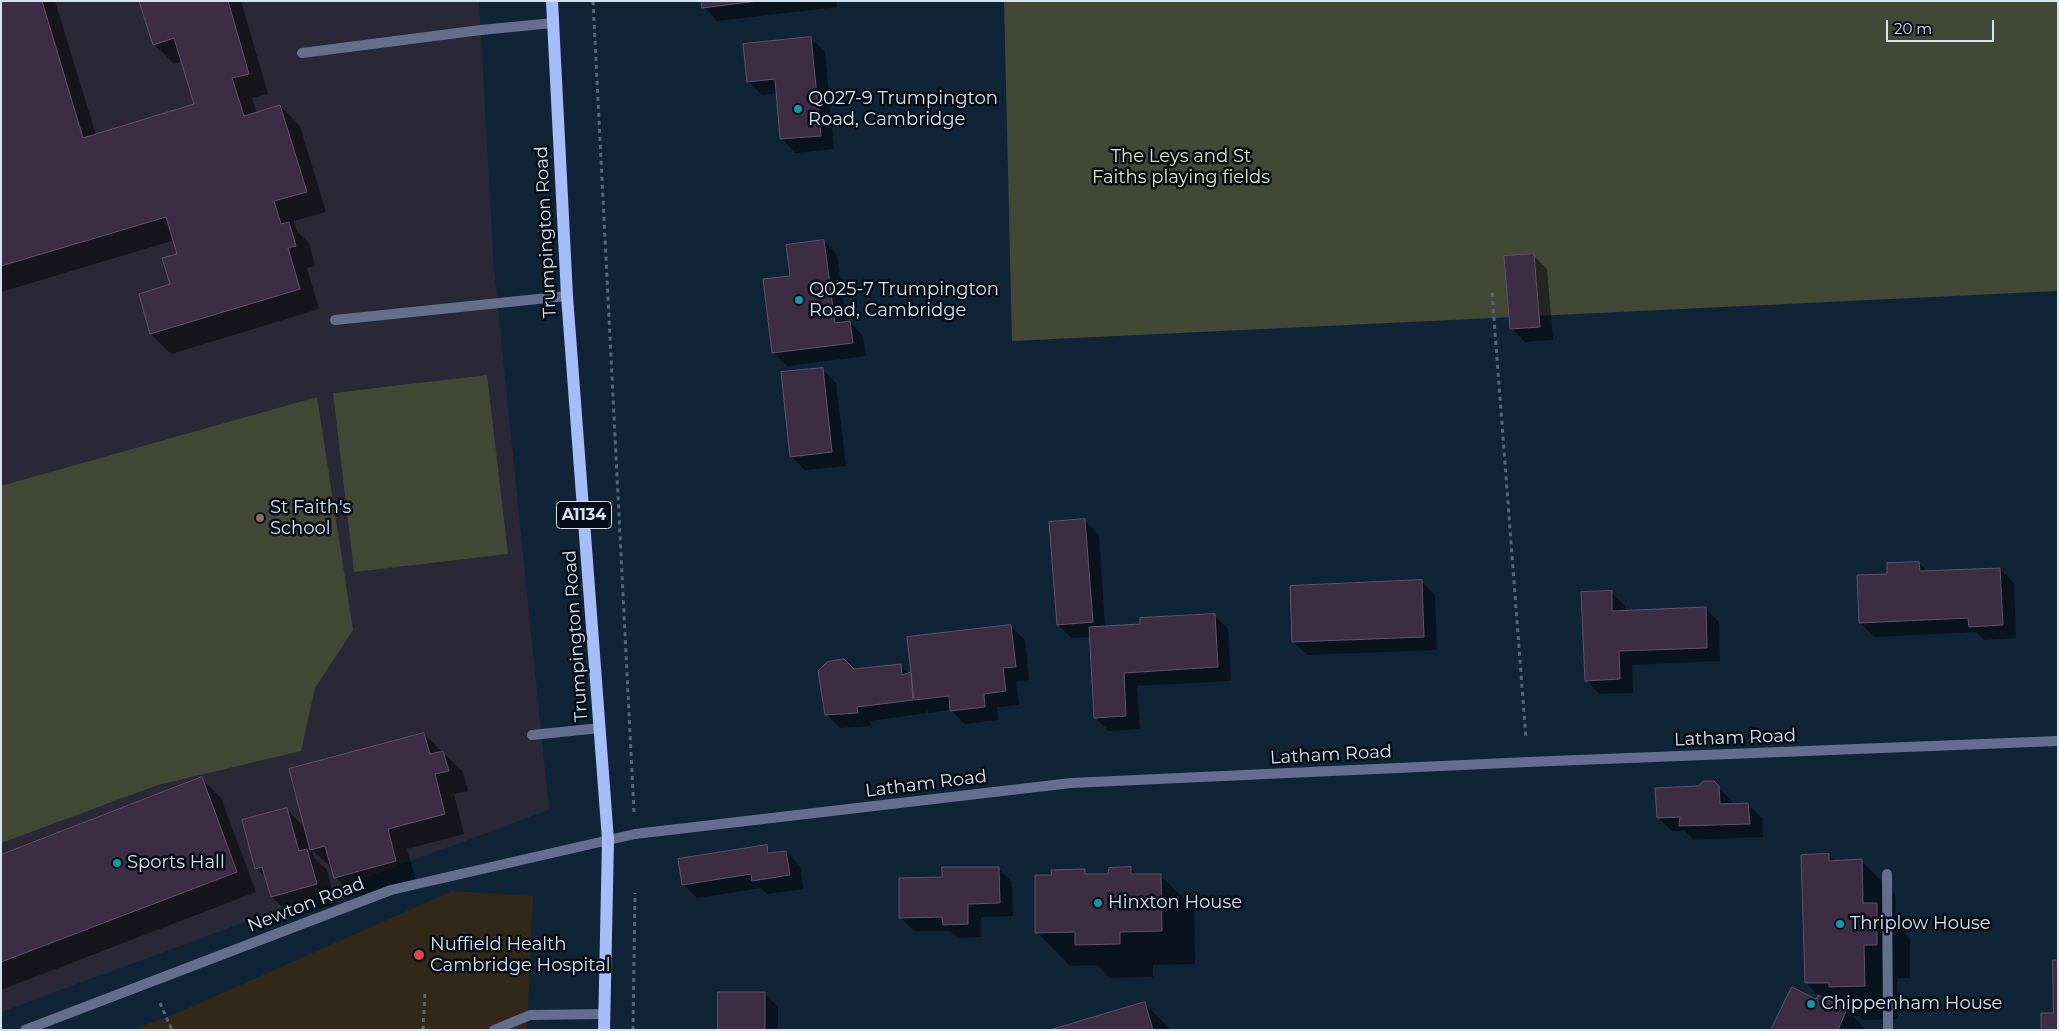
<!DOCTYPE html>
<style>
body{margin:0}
#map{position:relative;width:2059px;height:1031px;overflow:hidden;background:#0f2437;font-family:Montserrat,sans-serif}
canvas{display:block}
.frame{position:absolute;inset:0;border:2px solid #d5e2f0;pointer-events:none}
.scale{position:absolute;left:1886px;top:20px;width:108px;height:22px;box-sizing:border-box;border:2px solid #d5e2f0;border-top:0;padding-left:6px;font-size:15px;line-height:18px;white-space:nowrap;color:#d5e2f0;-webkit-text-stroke:4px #050c15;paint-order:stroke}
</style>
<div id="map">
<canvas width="2059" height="1031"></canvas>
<div class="frame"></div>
<div class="scale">20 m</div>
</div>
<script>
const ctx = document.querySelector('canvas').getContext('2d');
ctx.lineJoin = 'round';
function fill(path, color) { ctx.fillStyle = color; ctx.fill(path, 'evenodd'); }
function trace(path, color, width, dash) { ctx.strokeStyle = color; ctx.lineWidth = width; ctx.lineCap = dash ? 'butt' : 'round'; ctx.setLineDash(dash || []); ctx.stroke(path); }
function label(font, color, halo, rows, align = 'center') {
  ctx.font = font + ' Montserrat,sans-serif'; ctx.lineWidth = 5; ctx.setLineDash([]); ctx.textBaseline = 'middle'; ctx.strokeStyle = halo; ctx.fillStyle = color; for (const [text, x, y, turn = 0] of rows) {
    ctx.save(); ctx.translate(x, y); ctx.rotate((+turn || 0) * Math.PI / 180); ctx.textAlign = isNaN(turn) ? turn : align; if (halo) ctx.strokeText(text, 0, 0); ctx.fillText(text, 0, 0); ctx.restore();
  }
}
const education = new Path2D(`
 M1 1H479L494 268 549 810 1 1012Z`);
const medical = new Path2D(`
 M452 891 533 896 527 1030H132L175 1014Z`);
const green = new Path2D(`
 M1004 1H2058V291L1012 341Z
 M487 375 508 554 354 572 333 393Z
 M317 397 353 630 315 688 301 751 158 785 1 843V486Z`);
const shadow = new Path2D(`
 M1 1H55L96 135 195 105 182 61 174 64 154 44 141 1H241L268 94 252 98 257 114 280 106 300 126 326 212 294 221 297 231 309 243 315 266 307 268 319 309 171 354 151 334 172 285 179 255 175 240 1 292Z
 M703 1H836L837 7 717 21 704 7Z
 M811 38 825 52 834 149 795 153 782 139 777 93 762 95 748 81Z
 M824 241 837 255 846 323 850 322 863 336 866 356 787 366 773 352 791 277Z
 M1533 255 1547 269 1553 340 1525 342 1511 328Z
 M822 369 836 383 846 466 805 470 792 457Z
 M1085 521 1099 535 1105 627 1141 625 1214 615 1228 629 1231 681 1137 686 1140 729 1109 731 1095 717 1090 637 1072 638 1058 625Z
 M1919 563 1928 572 2000 569 2014 583 2016 638 1984 640 1976 632 1874 637 1861 623 1888 575Z
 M1421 581 1435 595 1437 650 1307 655 1293 642Z
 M1611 592 1625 606V612L1705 608 1719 622 1720 661 1632 665 1633 693 1600 694 1586 680Z
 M1011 627 1025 640 1029 680 1016 682 1019 705 997 707 998 720 965 724 951 710 929 713 927 710V713L870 721 871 726 840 728 826 714 854 670 900 665 909 674Z
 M424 734 463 772 468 791 454 794 464 834 407 849 416 881 355 897 335 877 333 869 312 850 314 858 327 870 336 904 292 917 272 897 267 878 256 868 286 809 306 829Z
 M201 778 221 798 256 892 1 990V856Z
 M1713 782 1732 801V804H1748L1762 818 1763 837 1694 840 1685 831H1672L1658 818 1699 788Z
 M766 847 773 854 786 852 800 866 803 889 767 894 761 888 697 898 683 884Z
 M1829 855 1835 862 1861 861 1895 894 1896 923 1910 938V978H1897L1898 1019 1864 1020 1859 1016H1853L1866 1030H1773L1817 1001 1819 996 1806 983Z
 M998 868 1012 882 1013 916 981 917V937L958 938 950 931H914L901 918 943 878Z
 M1131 868 1137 875H1160L1194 908 1195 964 1153 965V977L1110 978 1097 965 1070 966 1037 932 1053 876 1084 871 1089 875 1110 876Z
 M765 993 778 1007V1030H719Z
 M1144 1003 1171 1030H1054Z`);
const building = new Path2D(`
 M1 1H42L83 138 194 104 174 38 153 45 139 1H228L249 74 232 78 244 116 280 105 307 192 274 201 281 224 289 222 296 246 288 248 300 289 150 334 139 294 170 284 162 258 177 254 166 217 1 266Z
 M702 1H758L702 8Z
 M811 37 821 136 780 139 775 79 747 82 743 44Z
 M824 240 835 323 850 321 853 343 772 353 763 279 790 276 786 245Z
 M1534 254 1540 327 1510 329 1504 256Z
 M823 368 832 452 790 457 781 372Z
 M1085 519 1093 622 1057 625 1049 522Z
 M1919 562 1920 571 2000 568 2003 625 1969 627 1968 618 1859 623 1857 575 1887 574V563Z
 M1422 580 1424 637 1292 642 1290 586Z
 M1612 591V611L1706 607 1707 648 1619 651 1620 679 1585 681 1581 592Z
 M1215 614 1218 667 1124 673 1126 716 1094 718 1089 627 1140 624V618Z
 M1011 625 1016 667 1003 668 1006 691 984 694 985 707 950 711 949 696 914 700 907 637Z
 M844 659 854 669 901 664 902 675 911 672 913 700 857 707 858 713 825 715 818 671 827 662Z
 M424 733 430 754 443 751 449 771 435 774 445 814 388 829 396 861 334 878 325 846 310 850 289 769Z
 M202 777 237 872 1 962V855Z
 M1704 781H1714L1719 786 1720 804 1748 803 1750 824 1679 826 1680 817 1657 818 1655 788 1698 786Z
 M287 808 299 851 307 849 317 884 271 897 262 867 255 869 242 820Z
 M767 845 768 853 786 851 790 875 752 881 751 874 682 885 678 859Z
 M1829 854V861L1862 859 1863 903H1877V945H1864L1865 986 1829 987V983H1805L1801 855Z
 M942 867H999L1000 903 968 904V924L943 925 942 917 899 918V878L942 877Z
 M1131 867V874H1161L1162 931 1120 932V944L1075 945V932L1035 933V875H1052L1051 870 1085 869V874H1108L1109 868Z
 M2053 960H2058V1030H2041V1013H2053Z
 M1792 987 1816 999 1818 995 1847 1009 1838 1030H1771Z
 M718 992H765V1030H718Z
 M1145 1002 1153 1030H1050Z`);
const path = new Path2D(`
 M593 1 634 812
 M1492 293 1526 739
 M160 1003 172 1030
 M423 1030 425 991
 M633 1030 635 893`);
const lane = new Path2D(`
 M302 53 481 30 553 23
 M335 320 567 296
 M532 735 600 728
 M494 1030 530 1015 605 1014`);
const street = new Path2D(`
 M1887 874 1888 1030
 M25 1030 391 890 635 834 1071 783 1528 762 2058 741`);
const primary = new Path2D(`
 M552 1 567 296 608 840 604 1030`);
const markers = [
 [798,109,5,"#0f9aa8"],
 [799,300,5,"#0f9aa8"],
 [260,518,5,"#8d6e63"],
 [117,863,5,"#0f9aa8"],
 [1098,903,5,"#0f9aa8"],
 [1840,924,5,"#0f9aa8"],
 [419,955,6,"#e0444e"],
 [1811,1004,5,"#0f9aa8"]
];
const shields = [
 [584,515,55]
];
const shieldNames = [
 ["A1134",584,515]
];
const poiNames = [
 ["Q027-9 Trumpington",808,99],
 ["Road, Cambridge",808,120],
 ["Q025-7 Trumpington",809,290],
 ["Road, Cambridge",809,311],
 ["St Faith's",270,508],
 ["School",270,529],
 ["Sports Hall",127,863],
 ["Hinxton House",1108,903],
 ["Thriplow House",1850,924],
 ["Nuffield Health",430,945],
 ["Cambridge Hospital",430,966],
 ["Chippenham House",1821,1004]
];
const parkNames = [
 ["The Leys and St",1181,157],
 ["Faiths playing fields",1181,178]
];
const streetNames = [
 ["Trumpington Road",546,232,-93],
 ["Trumpington Road",576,636,-94],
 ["Latham Road",1735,738,-2],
 ["Latham Road",1331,755,-3],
 ["Latham Road",926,784,-7],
 ["Newton Road",306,905,-21]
];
fill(education, '#2a2737');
fill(medical, '#312818');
fill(green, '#434836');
fill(shadow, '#0007');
fill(building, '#3c2c44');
trace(building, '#63516b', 1);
trace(path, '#566879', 3, [4, 4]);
trace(lane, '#646f8d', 10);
trace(street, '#646f8d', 10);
trace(primary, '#a7bcfa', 12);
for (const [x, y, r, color] of markers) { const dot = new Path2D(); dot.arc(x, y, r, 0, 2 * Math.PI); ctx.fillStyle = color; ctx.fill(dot); trace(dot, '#050c15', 2); }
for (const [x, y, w] of shields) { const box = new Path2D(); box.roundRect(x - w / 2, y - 13.5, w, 27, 4); ctx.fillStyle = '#050c15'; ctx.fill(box); trace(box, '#d5e2f0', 1); }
label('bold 16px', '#d5e2f0', null, shieldNames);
label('18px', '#d5e2f0', '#050c15', poiNames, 'left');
label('18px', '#dbecb1', '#050c15', parkNames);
label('18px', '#d5e2f0', '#050c15', streetNames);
</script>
